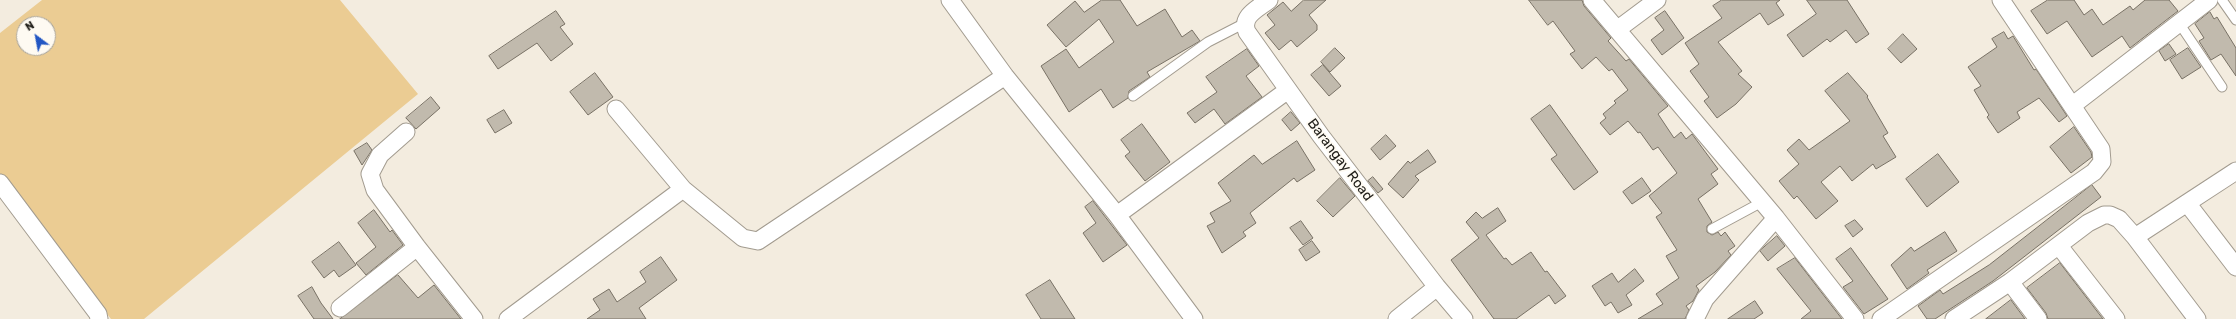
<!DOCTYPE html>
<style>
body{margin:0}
#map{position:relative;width:2236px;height:319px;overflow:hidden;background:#f3ecdf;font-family:Rubik,sans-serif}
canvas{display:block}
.north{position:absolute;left:16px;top:16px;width:40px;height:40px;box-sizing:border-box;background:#fefaf2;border:1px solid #a6a39c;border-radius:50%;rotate:328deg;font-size:11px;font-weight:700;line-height:16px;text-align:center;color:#22201b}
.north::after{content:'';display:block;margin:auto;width:14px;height:18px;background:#2256c3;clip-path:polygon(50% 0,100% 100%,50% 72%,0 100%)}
</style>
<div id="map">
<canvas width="2236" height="319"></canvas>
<div class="north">N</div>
</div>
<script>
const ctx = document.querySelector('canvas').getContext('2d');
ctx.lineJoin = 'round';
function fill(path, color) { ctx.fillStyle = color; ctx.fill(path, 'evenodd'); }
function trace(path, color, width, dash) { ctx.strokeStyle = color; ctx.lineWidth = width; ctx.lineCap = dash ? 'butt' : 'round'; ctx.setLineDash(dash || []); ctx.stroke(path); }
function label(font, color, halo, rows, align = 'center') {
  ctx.font = font + ' Rubik,sans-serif'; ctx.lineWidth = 3.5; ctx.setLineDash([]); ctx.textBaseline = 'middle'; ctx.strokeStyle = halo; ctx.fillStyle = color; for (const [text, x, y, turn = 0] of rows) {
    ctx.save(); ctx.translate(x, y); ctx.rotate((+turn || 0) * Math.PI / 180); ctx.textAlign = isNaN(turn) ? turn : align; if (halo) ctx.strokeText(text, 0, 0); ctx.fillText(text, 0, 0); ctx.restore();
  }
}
const green = new Path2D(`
 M42 0H340L418 94 144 319H111L0 176V33ZM24 24H48V48H24Z`);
const building = new Path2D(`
 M1102 0H1120L1137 26 1165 9 1182 37 1192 30 1200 41 1147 72 1150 77 1129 91 1128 98 1113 108 1101 89 1069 112 1041 66 1066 49 1079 68 1114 42 1099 19 1066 47 1047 25 1075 1 1084 12Z
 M1304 0H1326L1309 15 1317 25V30L1297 47 1291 40 1279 50 1265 33 1275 25 1267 15 1283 2 1291 11Z
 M1529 0H1582L1584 6 1611 38 1608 41 1626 61 1629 59 1668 106 1658 114 1674 138 1681 132 1686 139 1692 134 1718 169 1711 174 1718 184 1698 199 1712 222 1707 226V232L1712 235 1718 232 1721 236 1725 232 1735 246 1728 251 1731 255 1715 272 1696 286 1699 290 1693 301 1686 306 1689 310 1685 319H1638L1663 304 1656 294 1679 278 1666 256 1677 250 1656 217 1662 213 1649 196 1677 173 1658 147 1653 150 1640 132 1638 133 1628 121 1610 135 1600 123 1606 118 1603 114 1616 103 1614 101 1628 90 1612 69 1609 71 1596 57 1582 69 1570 54 1575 51 1553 21 1548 25Z
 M1722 0H1780L1776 3 1784 15 1768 25 1760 13 1718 42 1742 71 1738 74 1752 87 1736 104 1717 118 1704 101 1709 97 1690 71 1699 64 1685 43 1722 18 1713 6Z
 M1807 0H1847L1869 34 1856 43 1846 30 1830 42 1827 39 1803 57 1787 35 1816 14Z
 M2048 0H2074L2084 15 2092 9 2103 25 2130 6 2133 10 2145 0H2169L2178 11 2130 48 2122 36 2092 57 2067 21 2047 34 2031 11Z
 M556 11 565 24 560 27 573 44 551 61 537 43 498 69 489 56Z
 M1665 11 1684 38 1662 55 1651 40 1664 30 1655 18Z
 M2210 12 2214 19 2217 17 2236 48V76L2221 54 2211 60 2199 41 2204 38 2195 24Z
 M2004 32 2008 39 2013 36 2034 70 2036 69 2067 116 2059 122 2039 98 2017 112 2020 118 1998 133 1987 117 1989 115 1974 90 1981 86 1968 67 1997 47 1992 39Z
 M1903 34 1917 49 1901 63 1888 49Z
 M2169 44 2176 54 2165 61 2159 51Z
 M1335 48 1345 58 1330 72 1321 62Z
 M2188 48 2201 67 2182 79 2170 60Z
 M1247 49 1259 66 1246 76 1262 97 1225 124 1214 109 1195 123 1187 113 1217 92 1206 77Z
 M1323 65 1341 86 1329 96 1311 75Z
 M595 73 613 97 588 115 570 92Z
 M1848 73 1868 96 1867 97 1888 133 1883 136 1896 157 1876 169 1873 164 1852 181 1840 166 1821 182 1838 201 1816 219 1797 196 1794 199 1779 181 1799 164 1787 150 1799 139 1809 150 1850 121 1825 91Z
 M431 97 440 108 416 129 406 118Z
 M1550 105 1598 172 1574 190 1551 159 1557 155 1531 119Z
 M504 110 512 123 495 133 487 120Z
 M1291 112 1300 123 1291 131 1282 120Z
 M1142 124 1170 162 1145 181 1125 156 1130 152 1121 140Z
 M2074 127 2091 152 2092 157 2071 173 2050 147Z
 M1386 135 1396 146 1380 160 1371 149Z
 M1297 141 1315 170 1297 182 1294 178 1250 213 1256 223 1243 232 1246 236 1222 253 1207 226 1215 222 1210 213 1231 201 1218 183 1254 155 1262 164Z
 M367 143 372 150 362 165 354 151Z
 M1428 150 1436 162 1415 176 1419 180 1403 198 1388 184 1408 161 1410 163Z
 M1938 154 1959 182 1927 207 1906 179Z
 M1373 177 1383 189 1378 193 1368 181Z
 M1340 178 1355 196 1333 217 1317 201Z
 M1642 178 1651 191 1632 204 1623 192Z
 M2092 185 2101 197 1993 281 1935 319H1927L1918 306 1940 290 1943 294 1989 265Z
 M1093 201 1127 245 1103 262 1083 233 1096 223 1085 207Z
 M1498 208 1506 221 1486 235 1504 259 1506 258 1512 265 1531 252 1545 272 1547 271 1566 296 1555 304 1549 295 1516 319H1494L1451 260 1479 238 1466 222 1476 212 1482 218Z
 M374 210 390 232 392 230 403 245 366 275 356 263 376 247 358 223Z
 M1855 220 1863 229 1853 237 1845 226Z
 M1301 221 1313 238 1303 245 1290 228Z
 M1945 232 1957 251 1927 270 1929 273 1907 289 1891 265 1911 247 1914 251Z
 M1777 236 1785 246 1768 261 1760 251Z
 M1312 241 1320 252 1306 261 1299 250Z
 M339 242 356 265 339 277 334 270 324 278 312 262Z
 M1851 248 1888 299 1864 314 1843 287 1853 281 1836 259Z
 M661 257 677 280 639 308 646 319H587L600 310 593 299 609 289 617 302 646 282 640 272Z
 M1795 258 1842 319H1801L1811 311 1777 269Z
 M2060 263 2103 319H2048L2046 313 2027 288Z
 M1635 269 1644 281 1626 295 1632 305 1618 313 1611 302 1605 306 1592 286 1612 273 1618 282Z
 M398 275 418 298 434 285 461 319H340Z
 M1050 280 1075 319H1041L1026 295Z
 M312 287 321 303 333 319H314L298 296Z
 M2011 300 2025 319H1986Z
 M1755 301 1763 313 1754 319H1728Z`);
const lane = new Path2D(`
 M2222 0 2236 20
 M2179 23 2222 87
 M1133 96 1208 42 1245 23
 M1712 229 1762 202`);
const street = new Path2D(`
 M950 0 1005 76 1117 215 1288 90
 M1269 0C1259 8 1240 16 1247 32L1321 136 1437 287 1464 319
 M1592 0 1776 218 1855 319
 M1618 29 1657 0
 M2073 105 2209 0
 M616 109 683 189 743 238 758 241 1005 76
 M406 132 380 155 370 174 375 190 417 247 474 319
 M0 183 98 314 99 319
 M2187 203 2236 267
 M1117 215 1194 319
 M2135 237 2236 171
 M2059 246 2116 319
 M2010 282 2038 319
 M340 308 417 247
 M508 319 683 189
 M1397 319 1437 287
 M1695 319 1705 299 1776 218
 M1881 319 2094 172 2102 162 2101 149 2001 0
 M1954 319 2010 282 2088 223 2104 215H2110L2119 219 2135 237 2197 319`);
const streetNames = [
 ["Barangay Road",1340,160,53]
];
fill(green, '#ebcc93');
fill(building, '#c1baad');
trace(building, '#787165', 1);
trace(lane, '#a29b8f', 11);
trace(street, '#a29b8f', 19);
trace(lane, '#fff', 9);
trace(street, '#fff', 17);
label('14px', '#22201b', '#fefaf2', streetNames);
</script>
